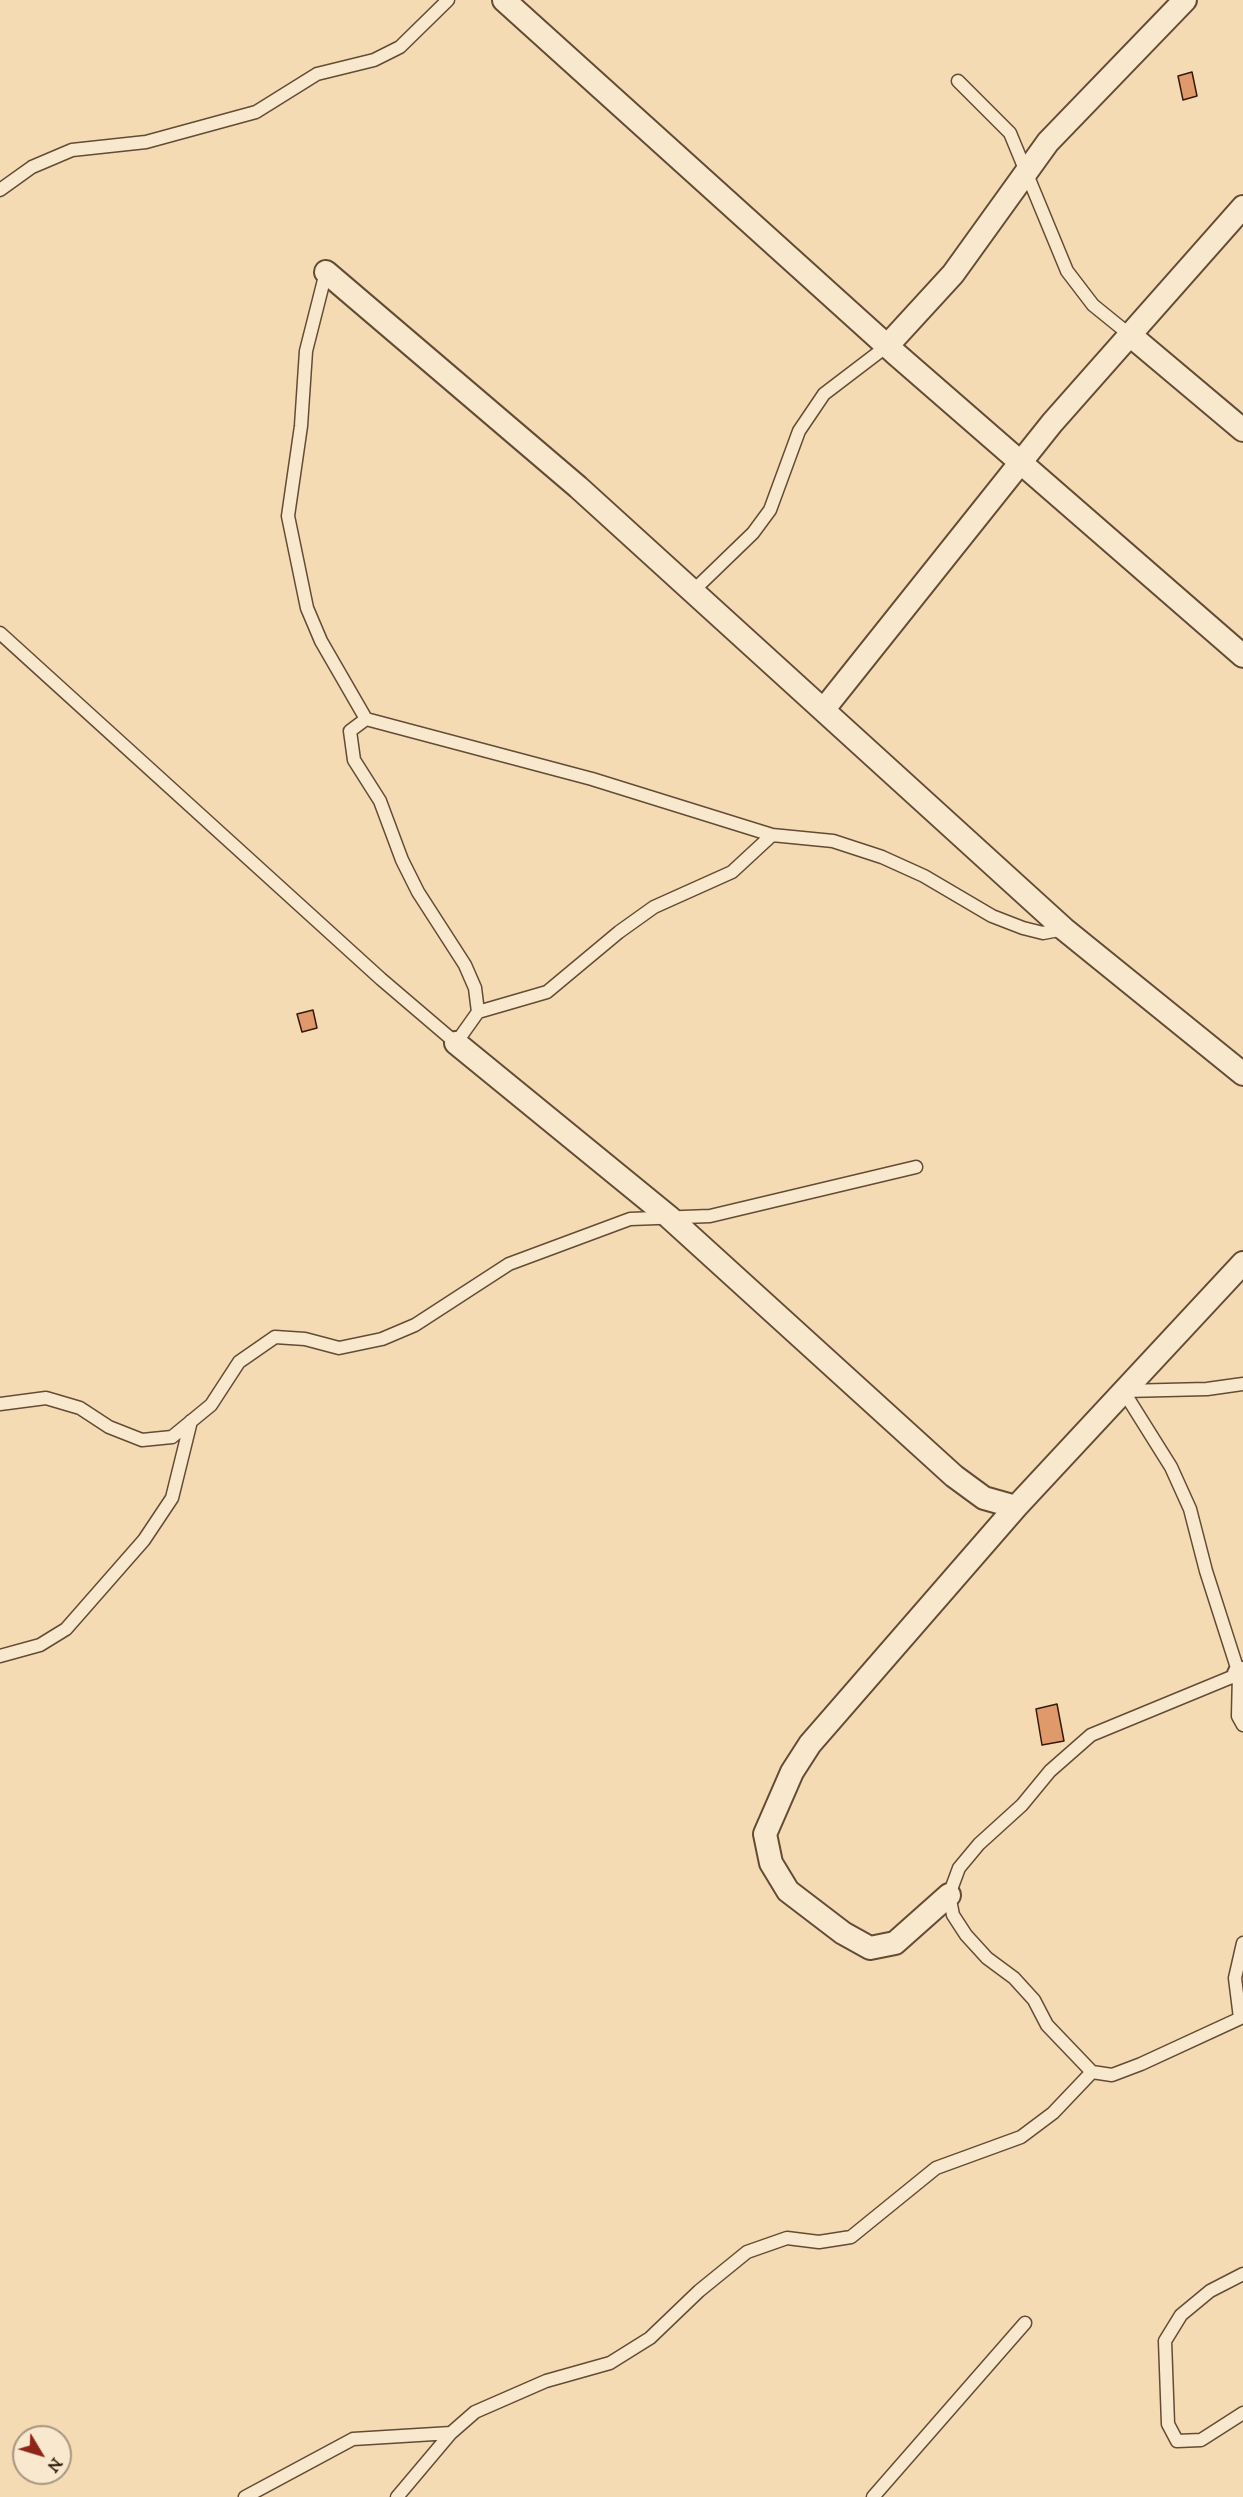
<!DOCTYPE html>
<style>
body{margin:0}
#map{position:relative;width:1243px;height:2497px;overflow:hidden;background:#f5dbb3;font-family:"IM FELL DW Pica",serif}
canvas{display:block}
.north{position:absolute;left:12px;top:2425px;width:60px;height:60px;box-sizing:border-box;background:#f8e8ce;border:2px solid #a99681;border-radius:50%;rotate:128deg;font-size:16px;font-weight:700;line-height:24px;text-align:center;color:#321b0d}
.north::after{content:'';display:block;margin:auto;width:21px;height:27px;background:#8f2418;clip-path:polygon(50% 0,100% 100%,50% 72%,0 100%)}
</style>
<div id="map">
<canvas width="1243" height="2497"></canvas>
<div class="north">N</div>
</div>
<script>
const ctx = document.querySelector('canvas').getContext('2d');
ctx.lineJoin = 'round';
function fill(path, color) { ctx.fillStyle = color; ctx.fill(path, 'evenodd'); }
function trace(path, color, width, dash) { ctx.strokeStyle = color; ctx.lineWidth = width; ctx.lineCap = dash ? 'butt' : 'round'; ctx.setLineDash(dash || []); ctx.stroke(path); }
const building = new Path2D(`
 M1192 72 1197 96 1183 100 1178 76Z
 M313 1010 317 1028 302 1032 297 1014Z
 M1057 1704 1064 1741 1042 1745 1036 1709Z`);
const service = new Path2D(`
 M958 81 1010 133 1067 271 1093 305 1130 335
 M0 190 32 167 72 150 146 142 256 112 317 74 374 60 400 47 448 0
 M326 272 306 351 301 426 288 516 307 608 321 641 366 719
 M693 591 753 533 770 510 799 431 824 394 887 346
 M0 633 381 979 456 1043 478 1012 475 988 465 965 418 892 402 860 380 801 354 760 350 731 366 719 592 779 772 835 833 841 882 857 924 876 992 916 1023 928 1043 933 1064 929
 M478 1012 547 992 619 932 654 907 732 872 772 835
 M1125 1391 1207 1389 1243 1384
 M1124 1392 1171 1467 1190 1509 1206 1571 1239 1674 1238 1716 1243 1725
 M0 1404 46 1398 80 1408 109 1427 142 1440 172 1437 211 1405 239 1362 275 1337 305 1339 339 1348 382 1339 415 1325 509 1264 630 1219 710 1216 916 1167
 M0 1656 40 1645 66 1629 144 1540 172 1498 191 1421
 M1239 1674 1091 1735 1050 1771 1022 1805 979 1844 959 1868 949 1895 953 1915 966 1935 987 1958 1014 1978 1034 2000 1047 2025 1092 2072 1112 2075 1141 2064 1243 2017
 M1240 2018 1235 1978 1243 1943
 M1243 2274 1210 2291 1181 2315 1165 2341 1168 2424 1177 2441 1201 2440 1243 2413
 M245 2497 353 2439 451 2433 475 2412 546 2381 610 2363 650 2338 699 2291 747 2252 787 2238 819 2242 851 2237 936 2168 1021 2137 1053 2113 1092 2072
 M397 2497 451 2433
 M873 2497 1025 2323`);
const minor = new Path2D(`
 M504 0 896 354 1243 656
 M326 272 578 487 1064 929 1243 1074
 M1130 335 1243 430
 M887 346 953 274 1048 142 1185 0
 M824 709 1052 423 1243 207
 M456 1043 669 1217 954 1476 984 1498 1016 1507
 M1239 1674 1243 1673
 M949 1895 895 1943 870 1948 843 1933 788 1891 771 1863 765 1834 792 1772 810 1744 1016 1507 1243 1263`);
fill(building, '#e0996b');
trace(building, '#321b0d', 1.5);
trace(service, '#634b36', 15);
trace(minor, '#634b36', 26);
trace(service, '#f8e8ce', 12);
trace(minor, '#f8e8ce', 22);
</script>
